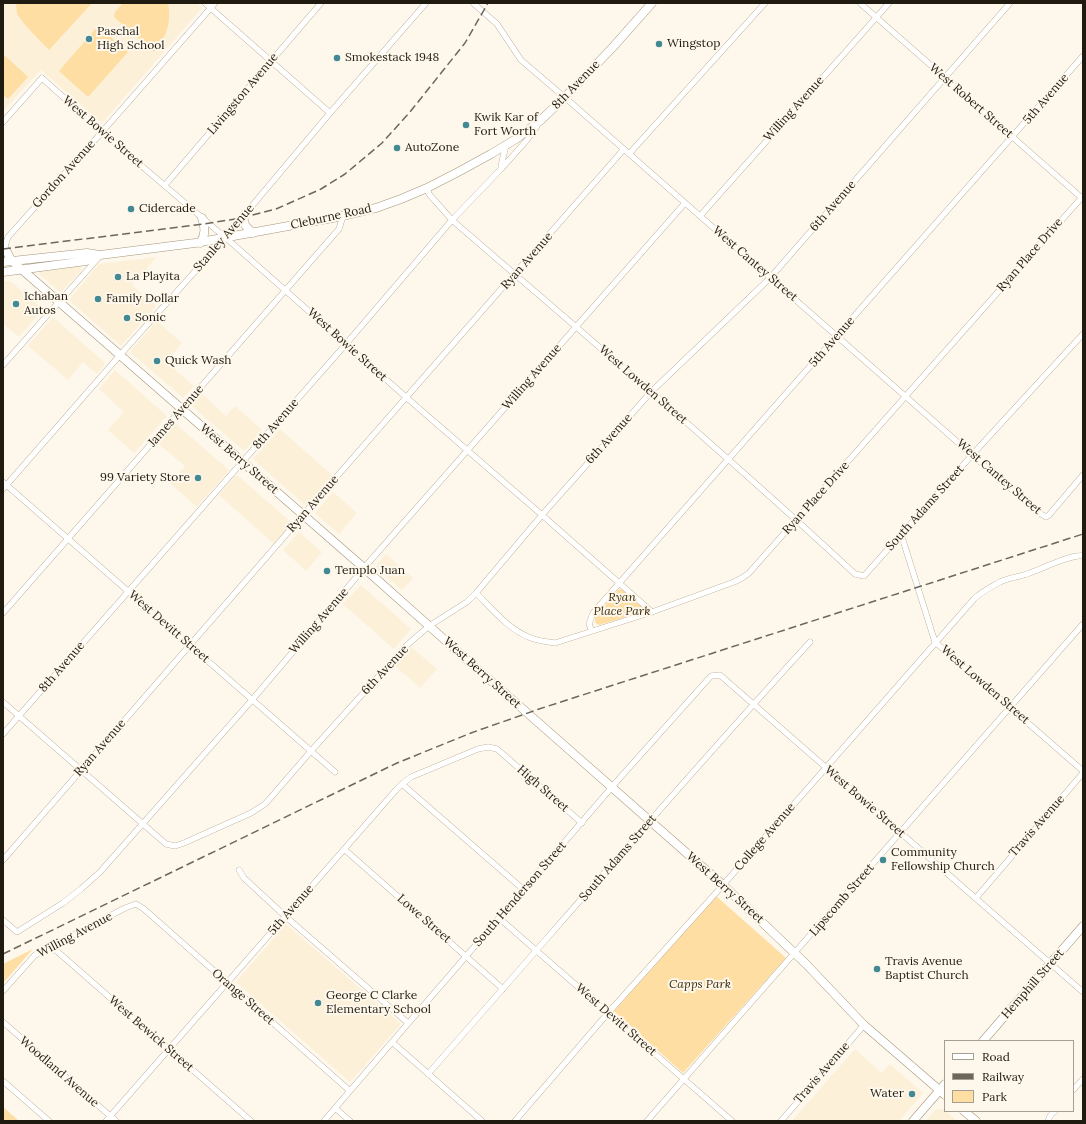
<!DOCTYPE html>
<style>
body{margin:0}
#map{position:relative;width:1086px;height:1124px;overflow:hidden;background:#fef7eb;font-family:Lora,serif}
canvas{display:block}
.frame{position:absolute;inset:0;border:4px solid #201b10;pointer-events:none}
.legend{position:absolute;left:944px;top:1040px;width:130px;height:72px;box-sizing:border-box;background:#fef7eb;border:1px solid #a59f93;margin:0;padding:5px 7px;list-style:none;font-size:12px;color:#201b10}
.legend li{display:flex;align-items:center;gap:8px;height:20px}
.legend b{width:20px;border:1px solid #a59f93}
</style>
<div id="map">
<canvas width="1086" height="1124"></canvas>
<div class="frame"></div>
<ul class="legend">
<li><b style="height:5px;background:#fff"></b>Road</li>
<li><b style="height:5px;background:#6c675b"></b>Railway</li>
<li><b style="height:11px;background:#fedea2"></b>Park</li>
</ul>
</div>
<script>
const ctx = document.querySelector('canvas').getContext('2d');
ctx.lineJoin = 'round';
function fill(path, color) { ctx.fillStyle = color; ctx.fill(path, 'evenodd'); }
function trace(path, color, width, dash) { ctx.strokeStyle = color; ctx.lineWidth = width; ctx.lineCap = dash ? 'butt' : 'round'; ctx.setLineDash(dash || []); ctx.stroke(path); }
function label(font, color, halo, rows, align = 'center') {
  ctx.font = font + ' Lora,serif'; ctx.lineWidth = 4; ctx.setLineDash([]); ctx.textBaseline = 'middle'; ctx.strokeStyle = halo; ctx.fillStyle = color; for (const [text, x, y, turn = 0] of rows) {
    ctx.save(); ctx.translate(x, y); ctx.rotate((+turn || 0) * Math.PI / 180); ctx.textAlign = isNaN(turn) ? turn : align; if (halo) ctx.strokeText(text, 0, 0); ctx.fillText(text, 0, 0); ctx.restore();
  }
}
const built = new Path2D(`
 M3 3H197L202 8 102 123 41 70 3 111Z
 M157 257 132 285 156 306 121 346 69 300 99 264Z
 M79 266 81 268V271L61 292 59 291 39 274 40 272Z
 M3 281H10L43 309 19 337 3 324Z
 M53 317 105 363V364L97 374 83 362 68 380 28 346Z
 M157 321 182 343 166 362 194 386 183 398 130 352Z
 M115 370 167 416 134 453 108 430 124 412 99 389Z
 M202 394 226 416 235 406 262 430 244 451 192 406Z
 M176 424 229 470 197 507 170 483 185 466 159 444Z
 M280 429 333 476 306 506 253 459Z
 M235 476H238L290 521 292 524 274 544 219 495Z
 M333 492 357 513 339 534 315 513Z
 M299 532 322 552 306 571 283 550Z
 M386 554 413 578 402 590 375 567Z
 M361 585 411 629 394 649 343 604Z
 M411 647 437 669 420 688 395 666Z
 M286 924 401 1024 350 1082 236 982Z
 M855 1049 881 1073 890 1064 923 1093 899 1121H792Z
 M936 1109H943L957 1121H926Z`);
const green = new Path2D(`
 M16 3H92L49 50 25 25 17 14Z
 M123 3H168C172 22 166 38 154 52L114 17 115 12Z
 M98 26 128 52 88 97 59 71Z
 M3 54 28 77 8 99 3 95Z
 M620 589 623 590 646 611 599 625 597 624 595 622V617L618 590Z
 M716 896 786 958 683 1073 614 1011Z
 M33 949 3 983V964Z
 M3 1107 19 1121H3Z`);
const minor = new Path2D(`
 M205 3 330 113
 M473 3 497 24 521 60 569 101 1036 511 1046 517 1049 515 1083 475
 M860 3 1083 199
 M3 122 42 78 102 132 234 245 407 398 542 515 652 612
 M629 154 765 3
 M501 166 506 145
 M165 185 321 3
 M427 188 429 194 452 220C587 337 724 452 855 574L864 576 972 455 1083 334
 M700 216 889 3
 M6 250 5 246 8 237 102 132 215 3
 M3 365 99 257
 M3 482 335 772
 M3 489 120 355 225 238 330 113 426 3
 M901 534 935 642 1083 771
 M476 593C492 609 509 630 531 638 539 641 547 642 555 643L652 612 734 582 742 578 749 573 1083 196
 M3 613 339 229 343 216
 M592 631 589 624 593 613 1083 56
 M3 702 166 844 175 846 184 843 251 813 265 804 273 795 311 751 406 646 429 626 467 602 476 593 542 515 651 392 770 278 1010 3
 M3 734 346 344 452 220 501 169 527 140 537 126
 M402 784 524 890
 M344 849 503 989
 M3 860 303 515 624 149
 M239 870 244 878 285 916 408 1023
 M976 898 1083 773
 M499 918 732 1121
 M3 920 17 932 63 903 81 889 100 872 252 700 370 561 685 203
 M51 946 251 1121
 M3 991 35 955 125 908 136 904 144 909 350 1091
 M3 1022 116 1121
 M392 1042 482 1121
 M428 1074C555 930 680 784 810 642
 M3 1081 49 1121
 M1073 1090 1083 1079
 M335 1108 350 1121
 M106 1121 396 790 402 784 411 777 478 749 488 747 497 749 582 823
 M324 1121 618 780 711 676 720 675 1083 992
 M515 1121 608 1013 723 885 974 599C981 592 991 587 1000 582 1008 578 1018 577 1027 574 1040 570 1070 554 1083 556
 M647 1121 1083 624
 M781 1121 864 1025
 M1048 1121 1050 1116 1055 1111`);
const secondary = new Path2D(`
 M245 214C241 223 247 228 253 233
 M200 243C206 234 205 228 202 218
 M3 248 7 252 11 260 364 568 483 674 723 885 806 964 864 1025 945 1095
 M3 262 87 253 100 255
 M3 272 86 261 100 255 195 243 338 217 376 208 401 199 427 188 460 171 491 154 516 139 541 120 565 97 613 47 652 3
 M983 1041 1083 926
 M964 1111 976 1121
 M913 1121 945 1084`);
const rail = new Path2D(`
 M3 249 204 224 241 218 276 209 321 189 345 174 382 143 410 112 465 43 488 3
 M3 954 397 763 471 733 539 709 1083 534`);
const markers = [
 [89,39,4,"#438994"],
 [659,44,4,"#438994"],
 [337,58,4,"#438994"],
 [466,125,4,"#438994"],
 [397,148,4,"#438994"],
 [131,209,4,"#438994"],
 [118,277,4,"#438994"],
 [98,299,4,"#438994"],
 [16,304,4,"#438994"],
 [127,318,4,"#438994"],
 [157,361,4,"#438994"],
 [198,478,4,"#438994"],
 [327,571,4,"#438994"],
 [883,860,4,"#438994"],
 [877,969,4,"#438994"],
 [318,1003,4,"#438994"],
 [912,1094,4,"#438994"]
];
const poiNames = [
 ["Paschal",97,32],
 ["High School",97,46],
 ["Wingstop",667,44],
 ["Smokestack 1948",345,58],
 ["Kwik Kar of",474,118],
 ["Fort Worth",474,132],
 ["AutoZone",405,148],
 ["Cidercade",139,209],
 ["La Playita",126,277],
 ["Ichaban",24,297],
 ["Autos",24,311],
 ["Family Dollar",106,299],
 ["Sonic",135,318],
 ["Quick Wash",165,361],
 ["99 Variety Store",190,478,"right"],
 ["Templo Juan",335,571],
 ["Community",891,853],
 ["Fellowship Church",891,867],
 ["Travis Avenue",885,962],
 ["Baptist Church",885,976],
 ["George C Clarke",326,996],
 ["Elementary School",326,1010],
 ["Water",904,1094,"right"]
];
const streetNames = [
 ["8th Avenue",576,85,-46],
 ["Livingston Avenue",243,94,-50],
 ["5th Avenue",1046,99,-49],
 ["West Robert Street",971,101,41],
 ["Willing Avenue",794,109,-48],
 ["West Bowie Street",103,132,41],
 ["Gordon Avenue",64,174,-48],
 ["6th Avenue",833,206,-49],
 ["Cleburne Road",331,217,-12],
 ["Stanley Avenue",224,238,-49],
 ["Ryan Place Drive",1030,255,-49],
 ["Ryan Avenue",527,261,-49],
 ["West Cantey Street",755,264,41],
 ["5th Avenue",832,342,-49],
 ["West Bowie Street",347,345,42],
 ["Willing Avenue",532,377,-49],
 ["West Lowden Street",643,385,41],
 ["James Avenue",176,416,-49],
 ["8th Avenue",276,424,-49],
 ["6th Avenue",609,439,-48],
 ["West Berry Street",239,459,41],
 ["West Cantey Street",999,477,41],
 ["Ryan Place Drive",816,498,-48],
 ["Ryan Avenue",313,504,-49],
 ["South Adams Street",925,508,-48],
 ["Willing Avenue",319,621,-49],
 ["West Devitt Street",169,627,41],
 ["8th Avenue",62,667,-49],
 ["6th Avenue",385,670,-47],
 ["West Berry Street",482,673,42],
 ["West Lowden Street",985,685,41],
 ["Ryan Avenue",100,748,-49],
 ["High Street",543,789,41],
 ["West Bowie Street",865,802,41],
 ["Travis Avenue",1037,826,-49],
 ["College Avenue",765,837,-49],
 ["South Adams Street",618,858,-49],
 ["West Berry Street",725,888,42],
 ["South Henderson Street",520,894,-49],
 ["Lipscomb Street",842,900,-49],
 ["5th Avenue",291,910,-49],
 ["Lowe Street",424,919,41],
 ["Willing Avenue",75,935,-28],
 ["Hemphill Street",1033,984,-49],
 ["Orange Street",243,997,41],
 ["West Devitt Street",616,1020,41],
 ["West Bewick Street",151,1034,41],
 ["Woodland Avenue",59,1072,41],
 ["Travis Avenue",822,1073,-49]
];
const parkNames = [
 ["Ryan",622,598],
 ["Place Park",622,612],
 ["Capps Park",700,985]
];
fill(built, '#fcf0d9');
fill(green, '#fedea2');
trace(minor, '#a59679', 6);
trace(secondary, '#a59679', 9);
trace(minor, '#fff', 5.5);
trace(secondary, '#fff', 8);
trace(rail, '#6c675b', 1.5, [8, 4]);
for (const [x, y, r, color] of markers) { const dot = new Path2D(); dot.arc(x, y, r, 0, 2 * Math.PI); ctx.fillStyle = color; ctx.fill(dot); trace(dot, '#fef7eb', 1.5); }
label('12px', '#201b10', '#fef7eb', poiNames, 'left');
label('12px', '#201b10', '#fef7eb', streetNames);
label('italic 12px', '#3d2d0b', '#fef7eb', parkNames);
</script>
